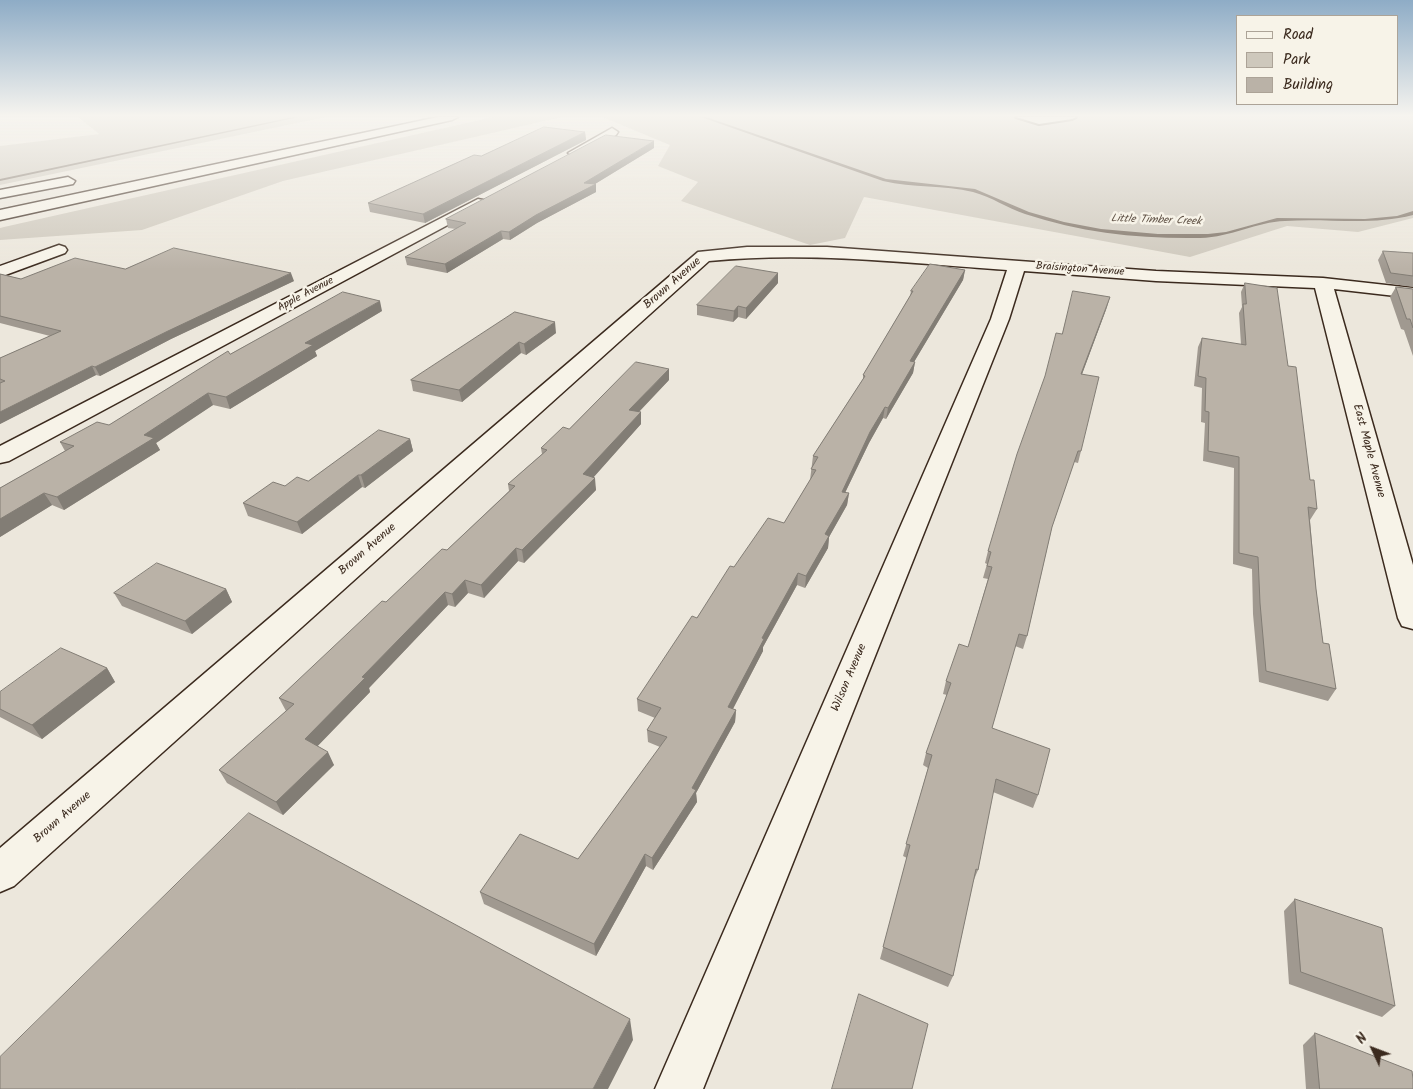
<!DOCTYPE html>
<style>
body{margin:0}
#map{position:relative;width:1413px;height:1089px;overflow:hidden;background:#ece7dc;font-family:Kalam,sans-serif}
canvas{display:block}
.legend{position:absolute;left:1236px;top:15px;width:162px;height:90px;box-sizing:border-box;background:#f7f3e8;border:1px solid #aca397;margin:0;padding:6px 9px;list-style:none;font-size:15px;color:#3b2a1e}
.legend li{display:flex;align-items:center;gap:10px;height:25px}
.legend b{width:25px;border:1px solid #aca397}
.north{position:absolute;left:1348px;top:1024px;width:50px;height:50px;-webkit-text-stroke:4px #f7f3e8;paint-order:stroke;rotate:313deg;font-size:14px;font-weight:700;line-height:20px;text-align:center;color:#3b2a1e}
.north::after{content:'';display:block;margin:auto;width:18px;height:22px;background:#3b2a1e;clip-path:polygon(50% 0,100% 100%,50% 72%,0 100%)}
</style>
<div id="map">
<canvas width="1413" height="1089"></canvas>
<ul class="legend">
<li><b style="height:6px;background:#f7f3e8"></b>Road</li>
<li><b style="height:14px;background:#cec8bc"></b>Park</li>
<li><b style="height:14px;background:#bab2a7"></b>Building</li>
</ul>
<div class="north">N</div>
</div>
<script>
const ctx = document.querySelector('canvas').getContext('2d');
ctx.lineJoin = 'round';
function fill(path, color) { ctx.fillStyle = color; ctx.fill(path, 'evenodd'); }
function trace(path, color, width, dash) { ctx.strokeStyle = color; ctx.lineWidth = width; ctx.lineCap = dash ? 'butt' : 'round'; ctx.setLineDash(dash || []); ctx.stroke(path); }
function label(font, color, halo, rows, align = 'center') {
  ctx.font = font + ' Kalam,sans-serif'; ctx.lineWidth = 5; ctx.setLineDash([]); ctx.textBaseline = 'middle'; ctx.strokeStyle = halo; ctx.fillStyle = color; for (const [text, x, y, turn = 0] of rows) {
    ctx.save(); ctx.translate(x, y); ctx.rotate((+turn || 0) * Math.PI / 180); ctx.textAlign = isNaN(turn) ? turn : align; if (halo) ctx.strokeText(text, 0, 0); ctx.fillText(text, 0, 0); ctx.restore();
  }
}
const green = new Path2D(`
 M78 117H326L0 185V146L99 134Z
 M493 117H562L283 181 142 230 0 240V228L4 227Z
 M602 117H1413V218L1358 232 1287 226 1190 257 864 197 845 238 810 245 681 201 698 182 658 166 670 145Z`);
const stream = new Path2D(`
 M293 117H299L0 181V179Z
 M701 117H706L886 179 975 189 1029 212 1064 222 1101 229 1158 234H1208L1226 232 1277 218 1365 219 1397 216 1413 211V215C1370 226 1329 218 1285 221 1256 222 1232 237 1200 238 1141 239 1082 233 1025 214 1007 208 992 197 973 192 944 185 913 188 883 181Z`);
const lane = new Path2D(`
 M1016 117H1076L1072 119 1039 124Z`);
const street = new Path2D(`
 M612 128 618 132 616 135 578 156 574 157 568 153Z
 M478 199 483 200 485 203 483 206 9 461 0 463V446Z
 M59 245 65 247 67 250 65 253 0 277V266Z
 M747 247H827L1156 271 1323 278 1413 288V298L1334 289 1413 565V629L1402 626 1398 618 1315 288 1156 281 1024 271 1009 319 703 1089H655L991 319 1007 270C908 263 808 251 709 261L14 886 0 892V848L698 252Z`);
const highway = new Path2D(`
 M438 117H458L452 120 0 220V210Z
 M68 177 75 181 73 184 0 198V190Z`);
const wall = new Path2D(`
 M585 132 586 140 425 223 370 212 368 203 481 156Z
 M654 148 595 184 596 192 537 223 510 240 503 239 447 273 407 265 405 257 456 229 448 228 446 219Z
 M1383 251 1413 253V287L1386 283 1378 260Z
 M125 269 294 281 171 339 100 376 96 375 0 424V358L50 336 0 323V274L21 279Z
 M965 270 963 280 914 362H915L913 373 886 419 883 418 869 443 845 493H849L847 505 829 537 828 548 805 588 797 585 763 647V651L733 709 736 710 735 722 696 793 697 802 653 870 646 866 596 956 484 904 480 892 578 859 660 747 648 742 647 730 655 718 638 711 637 699 734 567 784 523 810 480 813 456 863 379V375L910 296 911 291Z
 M778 283 746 319 738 317 733 322 697 315V305Z
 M1245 283 1288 366 1310 480 1317 509 1310 520 1316 589 1323 643 1336 689 1328 701 1259 682 1253 614 1252 569 1233 564 1234 468 1203 461 1205 423 1201 422 1202 388 1194 386 1198 347 1202 338 1241 345 1239 313 1242 307 1241 292Z
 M1396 287 1413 289V356L1404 330 1401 329 1390 297Z
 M1107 307 1082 374 1081 451 1078 463 1074 462 1052 527 1027 636 1023 649 1015 646 992 728 1038 795 1033 808 993 792 978 870 973 882 953 976 948 987 880 959 907 858 903 856 928 768 923 765 926 753 947 695 943 694 946 681 968 647 988 579 983 578 987 564 985 563 988 551Z
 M382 311 315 351 317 356 230 409 213 405 156 443 160 450 64 510 52 505 0 537V488L65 451 60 442 109 425 230 354Z
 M515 312 556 333 526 355 521 353 462 402 413 391 411 380Z
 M669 380 639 412H641V424L593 477 596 490 524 563 518 561 484 598 468 593 455 607 448 605 369 688 370 692 317 746 334 765 283 815 227 783 219 770 286 711 279 698 386 602 447 550 509 491 508 484 542 454 541 448 569 429Z
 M410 439 413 451 365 488 362 487 302 534 248 516 243 503 285 486 308 481Z
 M226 589 232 602 192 634 122 606 114 593Z
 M107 668 115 682 42 739 0 717V692Z
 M1295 899 1395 1006 1382 1017 1289 984 1284 911Z
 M1315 1033 1413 1089H1306L1303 1045Z`);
const shadedWall = new Path2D(`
 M585 132 586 140 425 223 423 214Z
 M654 141V148L590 187 596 184V192L537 223 510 240 509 232 584 183Z
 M501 231 503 239 447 273 445 264Z
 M965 270 963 280 908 372 910 361Z
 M291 273 294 281 171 339 100 376 95 367 168 331Z
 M778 273V283L746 319V308Z
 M1110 297 1107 307 1078 385 1081 374Z
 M380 301 382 311 315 351 317 356 230 409 226 397 305 343Z
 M738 306V317L733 322 734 311Z
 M555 322 556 333 526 355 524 344Z
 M519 342 521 353 462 402 459 390Z
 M915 362 913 373 886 419 888 408Z
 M92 366 96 375 0 424V412Z
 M669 369V380L630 421 629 410Z
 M208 393 213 405 156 443 160 450 64 510 57 497 144 435Z
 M885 407 883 418 869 443 840 503 842 492 870 432Z
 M641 412V424L585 487 583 474Z
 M410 439 413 451 365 488 361 475Z
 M358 475 362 487 302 534 297 522Z
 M595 478 596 490 524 563 522 550Z
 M44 493 52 505 0 537V519Z
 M849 493 847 505 829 537 828 548 805 588 806 576 825 534Z
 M516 548 518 561 484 598 481 585Z
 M798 573 797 585 763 647V651L727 720 728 707 762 638Z
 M465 580 468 593 455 607 452 594Z
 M226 589 232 602 192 634 185 621Z
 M445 592 448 605 369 688 370 692 311 753 305 739 362 677Z
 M107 668 115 682 42 739 32 725Z
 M736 710 735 722 696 793 697 802 653 870 652 858Z
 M328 752 334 765 283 815 276 802Z
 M645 854 646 866 596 956 594 944Z
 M630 1019 633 1040 608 1089H593Z`);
const building = new Path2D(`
 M544 127 585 132 423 214 368 203 474 155 481 156Z
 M606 135 654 141 584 183 596 184 536 215 509 232 501 231 445 264 405 257 466 223 446 219Z
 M174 248 291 273 168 331 95 367 92 366 0 412V383L5 381 0 379V358L61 331 0 316V274L21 279 75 258 125 269Z
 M1383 251 1413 253V276L1391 273Z
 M930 264 965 270 910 361 915 362 888 408 885 407 870 432 842 492 849 493 825 534 829 536 806 576 798 573 762 638 764 639 728 707 736 710 692 788 696 790 652 858 645 854 594 944 480 892 520 834 578 859 667 737 647 730 661 708 637 699 692 616 697 618 730 566 734 567 768 518 784 523 816 470 811 469 818 457 813 456 865 376 863 375 913 291H911Z
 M736 266 778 273 746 308 738 306 734 311 697 305Z
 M1245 283 1277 288 1288 366 1296 367 1310 480H1314L1317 509 1308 507 1316 589 1323 643 1329 644 1336 689 1266 671 1260 603 1258 557 1239 553V457L1208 451 1209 412 1205 411 1206 378 1198 376 1202 338 1246 345 1243 304H1246Z
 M1396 287 1413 289V328L1410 319H1407Z
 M1073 291 1110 297 1081 374 1099 377 1081 451H1078L1052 527 1027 636 1019 634 992 728 1050 749 1038 795 996 779 978 870 976 869 953 976 883 947 910 845 906 844 932 755 926 753 951 683 946 681 959 644 968 647 992 567 987 566 991 552 988 551 1017 454 1045 376 1056 333 1062 334Z
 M343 292 380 301 305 343 313 345 226 397 208 393 144 435 154 438 57 497 44 493 0 519V488L74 446 60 442 97 422 109 425 228 351 230 354Z
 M515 312 555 322 524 344 519 342 459 390 411 380Z
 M636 362 669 369 629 410 641 412 583 474 595 478 522 550 516 548 481 585 465 580 452 594 445 592 362 677 365 678 305 739 328 752 276 802 219 770 294 704 279 698 382 601 386 602 442 549 447 550 515 486 508 484 547 450 541 448 563 427 569 429Z
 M379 430 410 439 361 475H358L297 522 243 503 273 482 285 486 297 477 308 481Z
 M157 563 226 589 185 621 114 593Z
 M61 648 107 668 32 725 0 709V692Z
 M249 813 630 1019 593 1089H0V1057Z
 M1295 899 1382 928 1395 1006 1301 972Z
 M859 994 928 1024 912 1089H832Z
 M1315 1033 1412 1071 1413 1079V1089H1320Z`);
const farWaternames = [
 ["Little Timber Creek",1156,221,2]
];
const farStreetnames = [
 ["Braisington Avenue",1080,270,4],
 ["Apple Avenue",306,295,-28]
];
const streetNames = [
 ["Brown Avenue",673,284,-41],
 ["East Maple Avenue",1368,451,75],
 ["Brown Avenue",368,550,-41],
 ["Wilson Avenue",850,678,-67],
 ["Brown Avenue",63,818,-41]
];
fill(green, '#cec8bc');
fill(stream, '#7c7064');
trace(lane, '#3b2a1e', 4);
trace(street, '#3b2a1e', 3);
trace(highway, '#3b2a1e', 3);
fill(lane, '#f7f3e8');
fill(street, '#f7f3e8');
fill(highway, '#f7f3e8');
fill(wall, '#a09990');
fill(shadedWall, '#827d75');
fill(building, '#bab2a7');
trace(building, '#827d75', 1);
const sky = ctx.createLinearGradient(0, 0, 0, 269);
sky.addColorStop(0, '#8eacc6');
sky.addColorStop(0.43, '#f6f4ef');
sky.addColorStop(1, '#f6f4ef00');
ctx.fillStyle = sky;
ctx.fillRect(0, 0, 1413, 269);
label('italic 11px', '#615347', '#f7f3e8', farWaternames);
label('11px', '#3b2a1e', '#f7f3e8', farStreetnames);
label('12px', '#3b2a1e', '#f7f3e8', streetNames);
</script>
